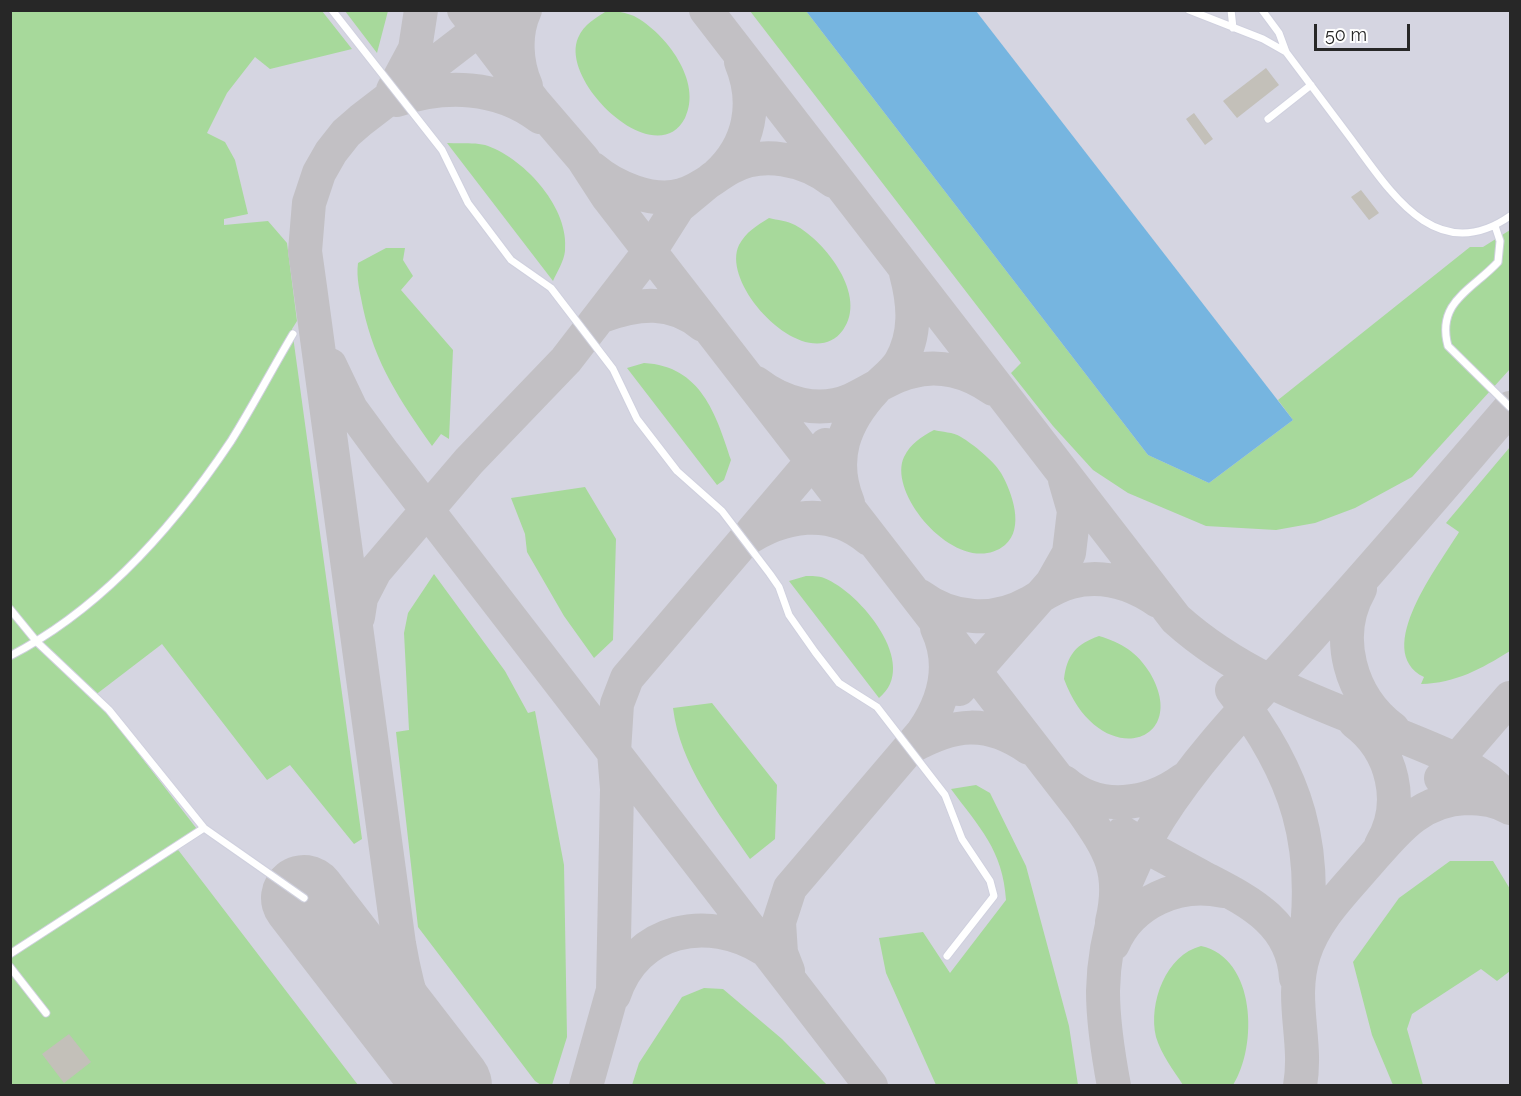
<!DOCTYPE html>
<style>
body{margin:0}
#map{position:relative;width:1521px;height:1096px;overflow:hidden;background:#e8e4d9;font-family:Raleway,sans-serif}
canvas{display:block}
.frame{position:absolute;inset:0;border:12px solid #272727;pointer-events:none}
.scale{position:absolute;left:1314px;top:24px;width:96px;height:27px;box-sizing:border-box;border:3px solid #272727;border-top:0;padding-left:8px;font-size:18px;line-height:21px;white-space:nowrap;color:#272727;-webkit-text-stroke:4px #fff;paint-order:stroke}
</style>
<div id="map">
<canvas width="1521" height="1096"></canvas>
<div class="frame"></div>
<div class="scale">50 m</div>
</div>
<script>
const ctx = document.querySelector('canvas').getContext('2d');
ctx.lineJoin = 'round';
function fill(path, color) { ctx.fillStyle = color; ctx.fill(path, 'evenodd'); }
function trace(path, color, width, dash) { ctx.strokeStyle = color; ctx.lineWidth = width; ctx.lineCap = dash ? 'butt' : 'round'; ctx.setLineDash(dash || []); ctx.stroke(path); }
const airport = new Path2D(`
 M10 11H1510V1085H11Z`);
const green = new Path2D(`
 M608 10C616 11 627 13 634 16 666 33 703 82 685 118 656 174 559 82 578 38 584 24 596 18 608 10Z
 M10 11H322L352 49 270 69 255 57 227 93 207 133 225 142 235 160 248 214 224 219V225L268 221 287 243 297 321 292 329 362 839 354 844 290 765 267 780 162 644 94 696 200 833 176 848 179 851 358 1085H11Z
 M345 11H388L377 53Z
 M750 11H806L1148 455 1209 483 1293 420 1278 400 1470 247H1483L1510 230V369L1412 477 1355 508 1315 523 1276 530 1206 526 1128 493 1093 470 1053 426 1011 373 1021 363Z
 M447 143C460 144 477 142 488 146 526 160 570 209 565 251 564 261 557 272 553 281Z
 M769 218C777 220 788 221 795 225 826 242 868 296 843 330 808 378 719 286 739 245 746 232 756 226 769 218Z
 M386 248H405L403 260 413 276 401 290 453 350 449 439 441 434 432 446C400 400 375 364 363 308 360 292 356 278 358 263Z
 M644 363C701 366 716 414 731 460L724 480 717 485 627 368Z
 M934 430C942 432 953 432 961 437 973 444 994 461 1001 473 1012 492 1025 528 1005 545 961 581 886 495 904 457 911 443 921 437 934 430Z
 M1510 447V651C1481 669 1456 683 1421 684L1424 677C1371 651 1440 564 1459 532L1446 523Z
 M585 487 616 539 613 640 594 658 564 616 527 552 525 534 511 498Z
 M434 574 505 671 528 713 535 711 564 865 567 1037 552 1085H541L535 1081 418 927 396 732 409 730 404 633 408 613Z
 M806 576C811 576 819 576 824 578 860 592 921 665 879 698L789 581Z
 M1099 636C1122 643 1137 652 1150 673 1192 745 1098 772 1064 679 1067 655 1076 644 1099 636Z
 M712 703 777 785 775 839 750 859C718 812 680 765 673 708Z
 M976 785 990 793 1026 866 1069 1026 1078 1085H936L886 973 879 938 923 932 950 973 1006 900C1003 850 979 827 951 789Z
 M1450 861H1493L1510 889V971L1497 981 1481 969 1412 1014 1407 1029 1423 1085H1393L1372 1035 1353 962 1399 898Z
 M1201 946C1256 958 1258 1046 1233 1085H1183C1174 1071 1161 1054 1156 1037 1148 1003 1166 955 1201 946Z
 M704 988 723 989 782 1039 827 1085H632L639 1063 682 997Z`);
const water = new Path2D(`
 M806 11H976L1293 420 1209 483 1148 455Z`);
const taxiway = new Path2D(`
 M464 10 534 102 583 159 607 196 1082 810C1110 850 1124 872 1112 922
 M525 10C514 34 516 63 526 86
 M706 10 1176 619C1257 692 1360 715 1457 760L1488 780 1510 799
 M393 90 415 49 421 10
 M397 100C444 84 498 85 540 117
 M593 169C614 187 653 204 682 195 700 190 714 177 730 168 762 150 805 159 833 181
 M717 175C750 145 758 103 741 62
 M602 316C638 303 671 299 703 325
 M330 365 351 409 384 454 871 1086
 M756 383C783 404 819 414 851 400 871 391 889 377 910 372 939 363 969 372 993 389
 M848 503C830 459 844 422 875 389 883 380 893 374 900 363 917 334 914 303 906 273
 M752 532 826 445
 M1360 589C1333 636 1350 697 1393 729
 M920 596C952 620 994 623 1029 603 1043 595 1055 586 1071 582 1102 574 1132 583 1158 601
 M358 617 361 598 375 571 469 461 566 360 650 251 678 207 713 178
 M959 689 1052 583 1069 553 1074 511 1065 480
 M1232 690C1298 774 1320 847 1304 953
 M1355 722C1393 750 1406 804 1381 845
 M911 747C954 723 987 719 1029 748
 M1441 778 1510 698
 M1064 782C1099 813 1149 805 1183 780
 M1123 833C1149 849 1177 863 1204 878 1248 901 1293 922 1296 978
 M1113 944C1131 902 1179 881 1223 891
 M788 971 781 953 779 922 790 888 923 732C945 700 954 664 937 628
 M614 995C636 928 708 914 764 949
 M451 1086C422 1041 408 996 399 944L310 287 305 251 309 203 319 173 331 152 346 133 361 120 504 10
 M586 1086 613 990 617 789 614 752 617 704 627 678 744 541C782 515 831 506 869 539
 M1114 1086C1108 1054 1103 1023 1103 991 1106 838 1226 733 1320 626 1385 554 1447 481 1510 408
 M1300 1086C1308 1040 1289 1000 1304 954 1314 922 1339 896 1361 871 1392 837 1415 800 1466 798 1481 798 1497 800 1510 808`);
const runway = new Path2D(`
 M304 898 449 1086`);
const building = new Path2D(`
 M1266 68 1279 85 1237 118 1223 101Z
 M1194 113 1213 139 1205 145 1186 119Z
 M1361 190 1379 213 1369 220 1351 197Z
 M69 1034 91 1062 64 1083 42 1054Z`);
const service = new Path2D(`
 M332 10 442 150 468 203 511 260 551 288 613 369 637 419 677 471 722 511 770 574 779 587 789 615 815 652 839 683 877 707 945 795 962 839 990 881 994 896 947 956
 M1189 10 1263 39 1286 52
 M1231 10 1233 28
 M1262 10 1279 33 1286 52C1308 81 1330 111 1352 140 1391 193 1437 267 1510 216
 M1268 119 1311 85
 M1495 226 1500 241 1498 262C1472 290 1436 302 1448 346L1510 407
 M10 609 37 642 109 710 204 828 10 954
 M10 656C101 609 175 525 231 441 253 406 272 369 293 334
 M204 828 304 898
 M10 967 46 1013`);
fill(airport, '#d5d5e1');
fill(green, '#a7d99b');
fill(water, '#76b5e0');
trace(taxiway, '#c2c0c4', 34);
trace(runway, '#c2c0c4', 86);
fill(building, '#c3c0b9');
trace(service, '#cfd0de', 9);
trace(service, '#fff', 7);
</script>
